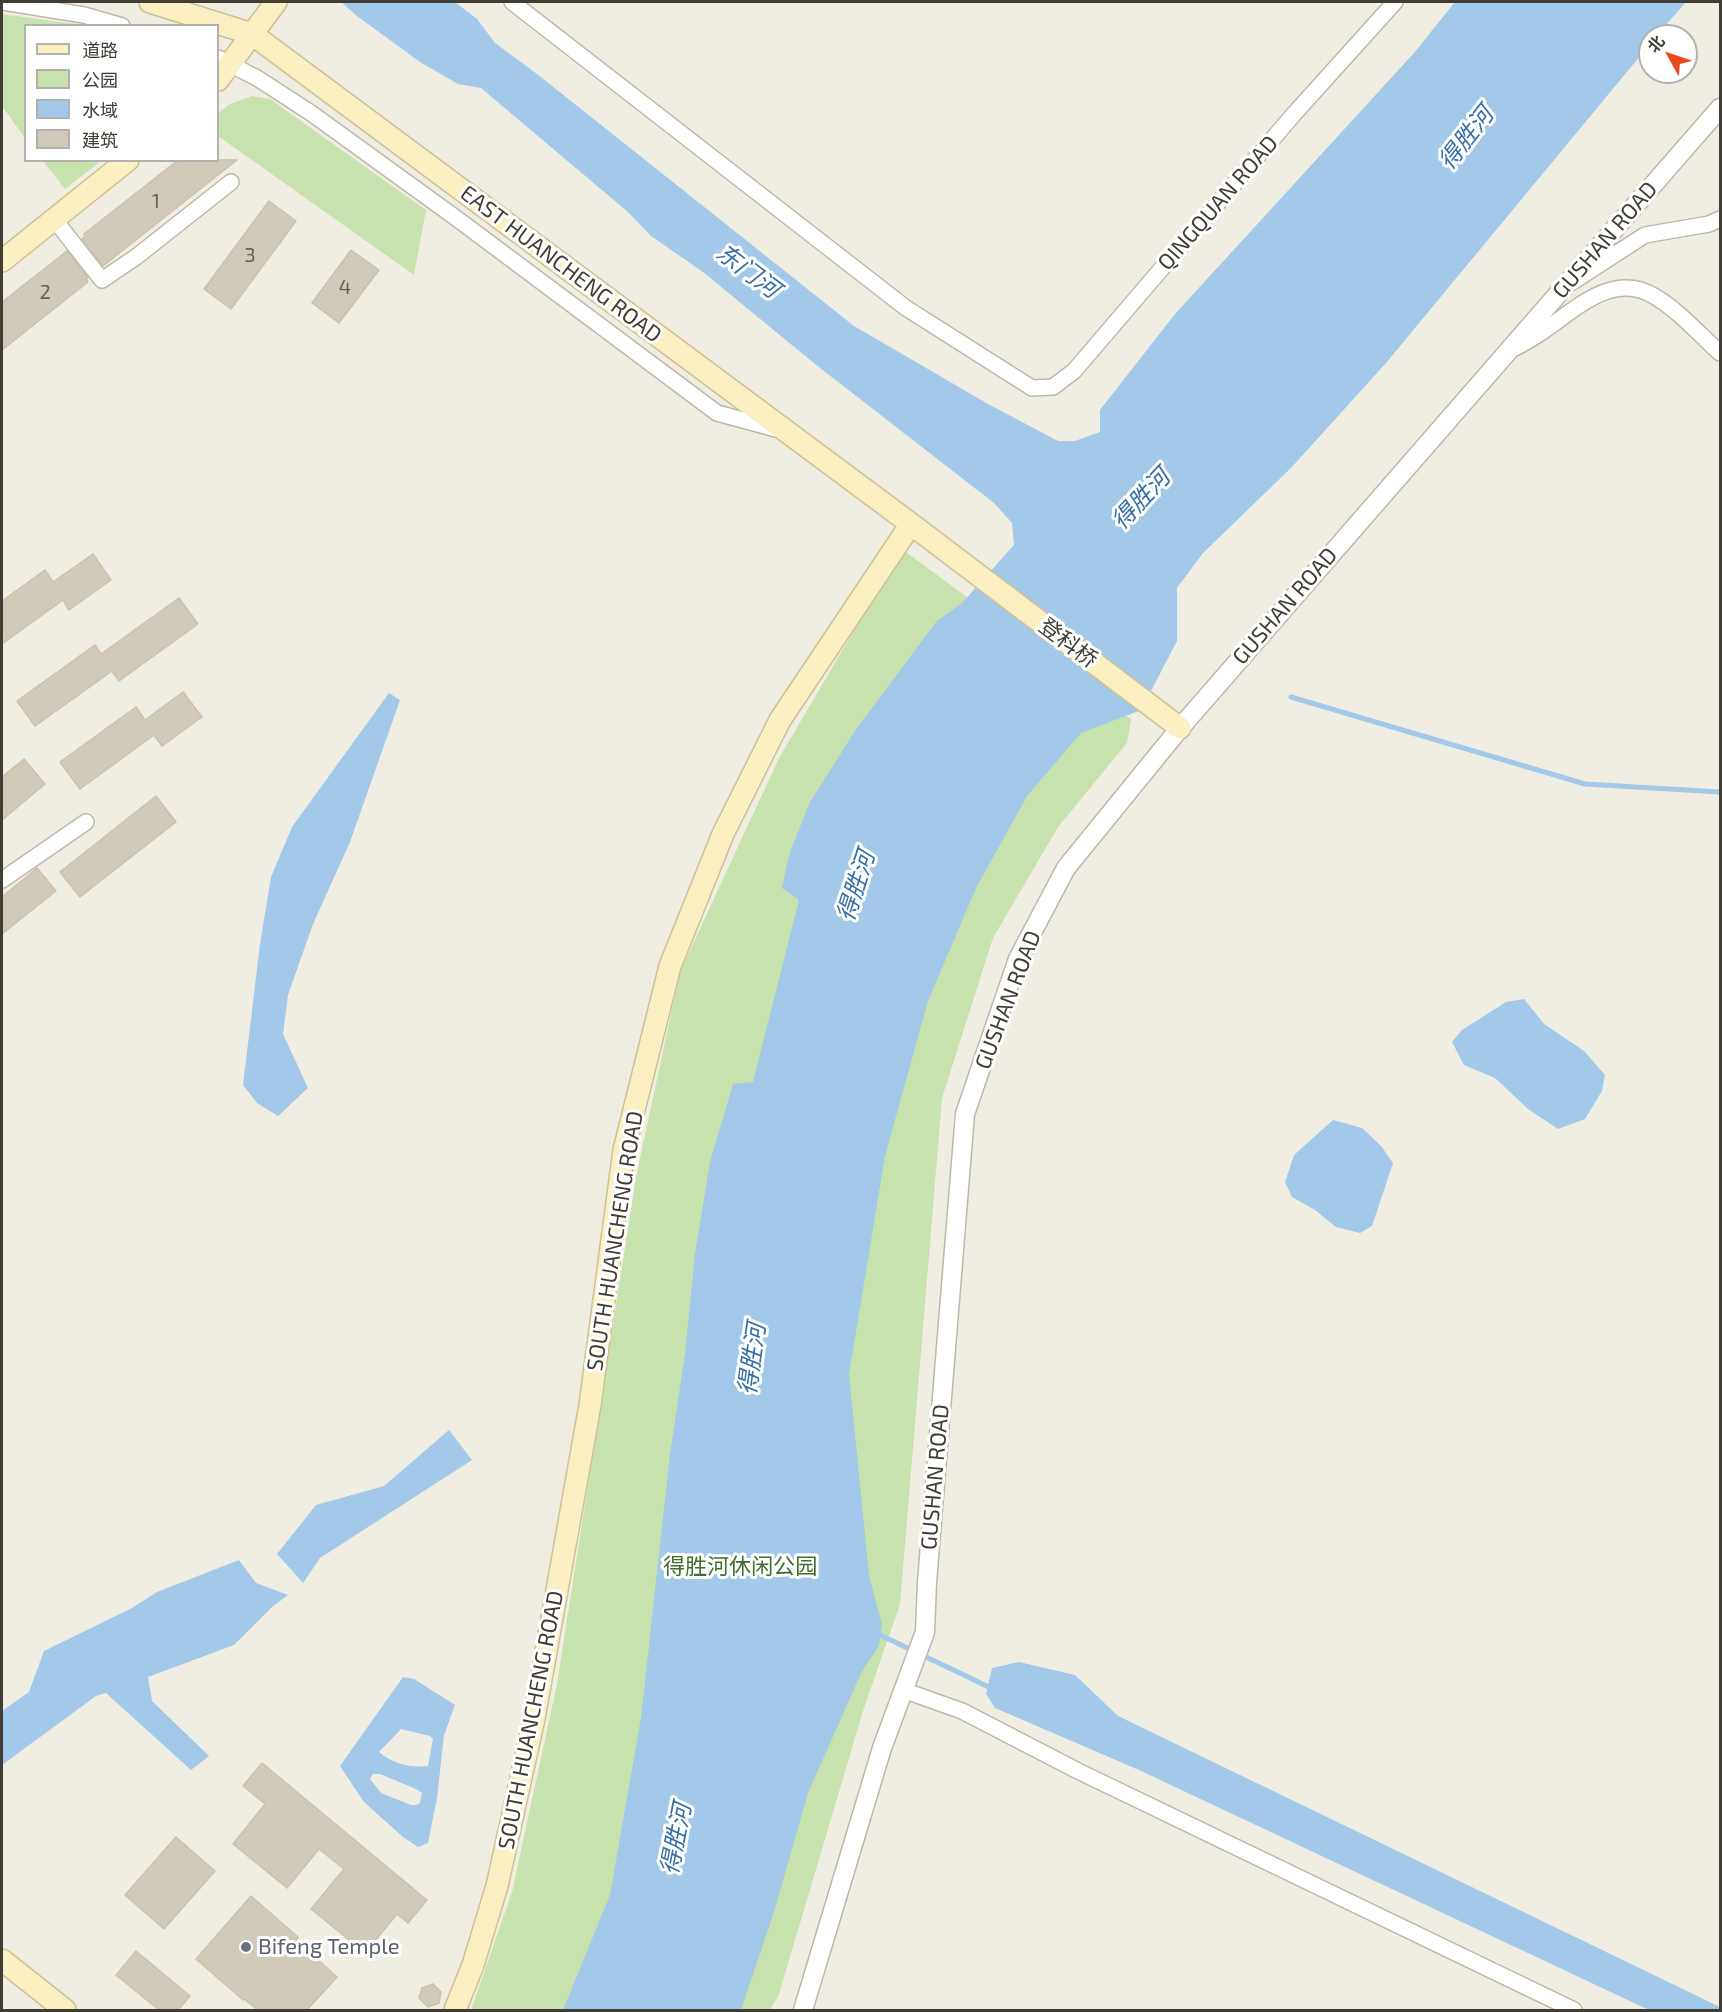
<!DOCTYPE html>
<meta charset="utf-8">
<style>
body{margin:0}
#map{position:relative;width:1722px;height:2012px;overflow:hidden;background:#f0ede3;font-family:"Exo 2","Noto Sans SC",sans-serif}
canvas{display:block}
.frame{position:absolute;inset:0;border:3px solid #413d34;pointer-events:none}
.legend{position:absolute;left:24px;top:24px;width:195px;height:138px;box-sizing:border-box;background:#fff;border:2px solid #b3b1ae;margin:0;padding:8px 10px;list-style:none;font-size:18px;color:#413d34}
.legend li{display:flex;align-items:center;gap:12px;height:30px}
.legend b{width:30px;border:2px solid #b3b1ae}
.north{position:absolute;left:1638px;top:24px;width:60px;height:60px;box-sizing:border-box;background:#fff;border:2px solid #b3b1ae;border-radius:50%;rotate:310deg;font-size:16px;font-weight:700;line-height:24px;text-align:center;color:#413d34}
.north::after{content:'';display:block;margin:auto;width:21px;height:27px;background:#eb491e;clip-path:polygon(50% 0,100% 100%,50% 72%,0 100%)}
</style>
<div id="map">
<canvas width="1722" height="2012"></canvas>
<div class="frame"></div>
<ul class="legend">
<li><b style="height:8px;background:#faf0c2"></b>道路</li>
<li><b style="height:16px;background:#c8e2ad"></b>公园</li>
<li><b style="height:16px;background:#a2c8ea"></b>水域</li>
<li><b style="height:16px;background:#d1c9b9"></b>建筑</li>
</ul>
<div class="north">北</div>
</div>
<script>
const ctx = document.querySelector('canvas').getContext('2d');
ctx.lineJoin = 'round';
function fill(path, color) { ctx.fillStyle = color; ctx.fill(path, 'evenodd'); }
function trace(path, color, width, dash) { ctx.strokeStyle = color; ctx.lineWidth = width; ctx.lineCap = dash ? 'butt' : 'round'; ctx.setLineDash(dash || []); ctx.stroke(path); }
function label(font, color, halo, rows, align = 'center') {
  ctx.font = font + ' "Exo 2","Noto Sans SC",sans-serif'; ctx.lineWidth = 6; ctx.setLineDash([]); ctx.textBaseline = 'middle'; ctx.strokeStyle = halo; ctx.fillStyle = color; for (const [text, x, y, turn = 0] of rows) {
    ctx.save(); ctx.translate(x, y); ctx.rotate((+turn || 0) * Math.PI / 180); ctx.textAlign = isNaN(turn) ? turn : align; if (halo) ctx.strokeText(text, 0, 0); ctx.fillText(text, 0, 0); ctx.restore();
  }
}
const green = new Path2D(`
 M2 14 82 25 26 26 25 138 2 106Z
 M252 96 270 99 426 210 414 275 218 136V113L230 104Z
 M43 161H101L65 189Z
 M902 549 1131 719 1127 743 1058 827 993 938 942 1098 900 1604 863 1711 779 1994 770 2010H471L512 1892 557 1684 636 1177 680 972 779 758Z`);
const water = new Path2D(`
 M341 2H455L477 19 495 43 537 74 854 326 988 404 1058 441H1075L1100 432V410L1175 314 1414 53 1455 2H1686L1656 36H1650V44L1386 363 1291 468 1203 553 1177 588V641L1141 710 1081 733 1027 796 976 888 928 1001 885 1156 849 1374 869 1576 882 1624 879 1646 862 1671 808 1793 774 1912 741 2010H563L610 1895 641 1718 670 1454 685 1354 695 1254 710 1162 733 1084 753 1082 799 900 782 888 789 855 810 802 855 731 936 622 962 603 1014 545 1012 523 994 503 815 364 703 272 651 236 628 212 481 88 458 84 420 62 357 16Z
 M389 693 400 700 350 842 313 924 288 995 283 1034 308 1088 278 1116 257 1103 243 1085 260 944 271 877 292 827Z
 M1524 999 1544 1024 1584 1051 1605 1075 1602 1091 1585 1119 1558 1129 1528 1109 1495 1078 1464 1065 1452 1042 1462 1030 1506 1002Z
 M1333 1120 1362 1128 1381 1146 1393 1163 1372 1226 1360 1233 1336 1227 1315 1210 1292 1197 1285 1182 1294 1155Z
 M449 1430 472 1460 320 1558 303 1583 277 1554 316 1505 384 1486Z
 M239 1560 256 1583 288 1595 272 1607 234 1645 148 1677 152 1701 209 1756 191 1770 106 1693 96 1696 2 1765V1711L29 1692 44 1651 132 1608 157 1592Z
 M1019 1662 1075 1675 1118 1716 1720 2007V2010H1649L1139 1770 995 1708 986 1694 992 1668Z
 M403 1677 414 1679 455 1705 444 1735 437 1798 428 1843 418 1847 403 1837 364 1802 340 1766ZM401 1729 430 1736 433 1739 428 1766C411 1768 393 1764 379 1752ZM373 1774H380L416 1789 422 1793 420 1803 416 1805H411L381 1793 370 1779Z`);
const stream = new Path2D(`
 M1291 697 1585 784 1720 792
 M874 1632 993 1689`);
const building = new Path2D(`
 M178 160H237L103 266 82 239 85 236 84 234Z
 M269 201 296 221 231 309 204 289Z
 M351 250 379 270 339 323 312 303Z
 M67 251 88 278 86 279 88 282 2 350V302Z
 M93 554 111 580 69 610 63 600 2 644V601L45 570 53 582Z
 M179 598 198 624 119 681 112 671 35 726 17 701 95 645 101 654Z
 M183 692 202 717 162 746 154 735 80 789 60 762 136 707 145 720Z
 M24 759 45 784 2 820V777Z
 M156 796 176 822 80 897 60 872Z
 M37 868 56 891 2 934V897Z
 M262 1763 427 1900 408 1923 397 1914 365 1953 311 1909 344 1869 319 1849 287 1888 233 1844 265 1804 243 1786Z
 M176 1837 215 1871 164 1929 125 1895Z
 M251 1896 298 1937 296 1940 337 1977 307 2010H258L244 1999 243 2000 196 1959Z
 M136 1951 190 1996 178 2010H159L116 1975Z
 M433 1984 441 1992 439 2003 428 2007 419 1998 422 1988Z`);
const minor = new Path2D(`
 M3 2 84 15 122 26
 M512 2 906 308 1032 388 1053 387 1074 371 1294 114 1395 2
 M218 58 257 78 311 113 456 218 717 413 776 429
 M54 219 102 280 136 257 231 182
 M1574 281 1645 235 1709 224 1720 219
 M1515 348C1523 344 1531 339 1539 334 1572 313 1611 270 1654 296 1678 310 1699 334 1720 353
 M2 880 86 822
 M903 1690 962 1711 1078 1771 1574 2010`);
const tertiary = new Path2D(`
 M803 2010 882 1748 925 1632 927 1582 965 1114 1018 959 1066 868 1180 728 1720 108`);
const secondary = new Path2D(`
 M150 2 252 34 911 524 1180 728
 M218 80 276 2
 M2 261 128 160
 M2 1960 65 2010
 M455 2010 473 1965 497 1886 534 1719 590 1405 624 1150 670 966 723 834 780 720 911 524`);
const markers = [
 [246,1947,6,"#6b7280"]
];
const numberNames = [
 ["1",156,201],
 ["3",250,255],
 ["4",345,287],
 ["2",45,292]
];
const streetNames = [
 ["QINGQUAN ROAD",1218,203,-49],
 ["GUSHAN ROAD",1605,240,-49],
 ["EAST HUANCHENG ROAD",561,264,37],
 ["GUSHAN ROAD",1285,606,-49],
 ["登科桥",1068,643,37],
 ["GUSHAN ROAD",1008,1000,-69],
 ["SOUTH HUANCHENG ROAD",615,1241,-81],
 ["GUSHAN ROAD",935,1477,-85],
 ["SOUTH HUANCHENG ROAD",531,1720,-79]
];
const parkNames = [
 ["得胜河休闲公园",740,1567]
];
const worshipNames = [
 ["Bifeng Temple",258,1947]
];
const waterNames = [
 ["得胜河",1466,138,-52],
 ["东门河",748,271,37],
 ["得胜河",1141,499,-47],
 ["得胜河",856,886,-72],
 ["得胜河",752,1359,-82],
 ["得胜河",676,1839,-79]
];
fill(green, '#c8e2ad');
fill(water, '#a2c8ea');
trace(stream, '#a2c8ea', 5);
fill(building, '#d1c9b9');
trace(building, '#cbc1ad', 1.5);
trace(minor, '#beb8a9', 18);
trace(tertiary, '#beb8a9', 21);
trace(secondary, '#cdc195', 24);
trace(minor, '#fff', 15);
trace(tertiary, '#fff', 18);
trace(secondary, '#faf0c2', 21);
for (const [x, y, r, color] of markers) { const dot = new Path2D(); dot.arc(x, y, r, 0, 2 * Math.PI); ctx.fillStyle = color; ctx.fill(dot); trace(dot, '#fff', 2); }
label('20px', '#656055', null, numberNames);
label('22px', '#413d34', '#fff', streetNames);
label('22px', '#416e2c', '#fff', parkNames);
label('22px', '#5b616d', '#fff', worshipNames, 'left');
label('italic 24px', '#356fa5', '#fff', waterNames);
</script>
